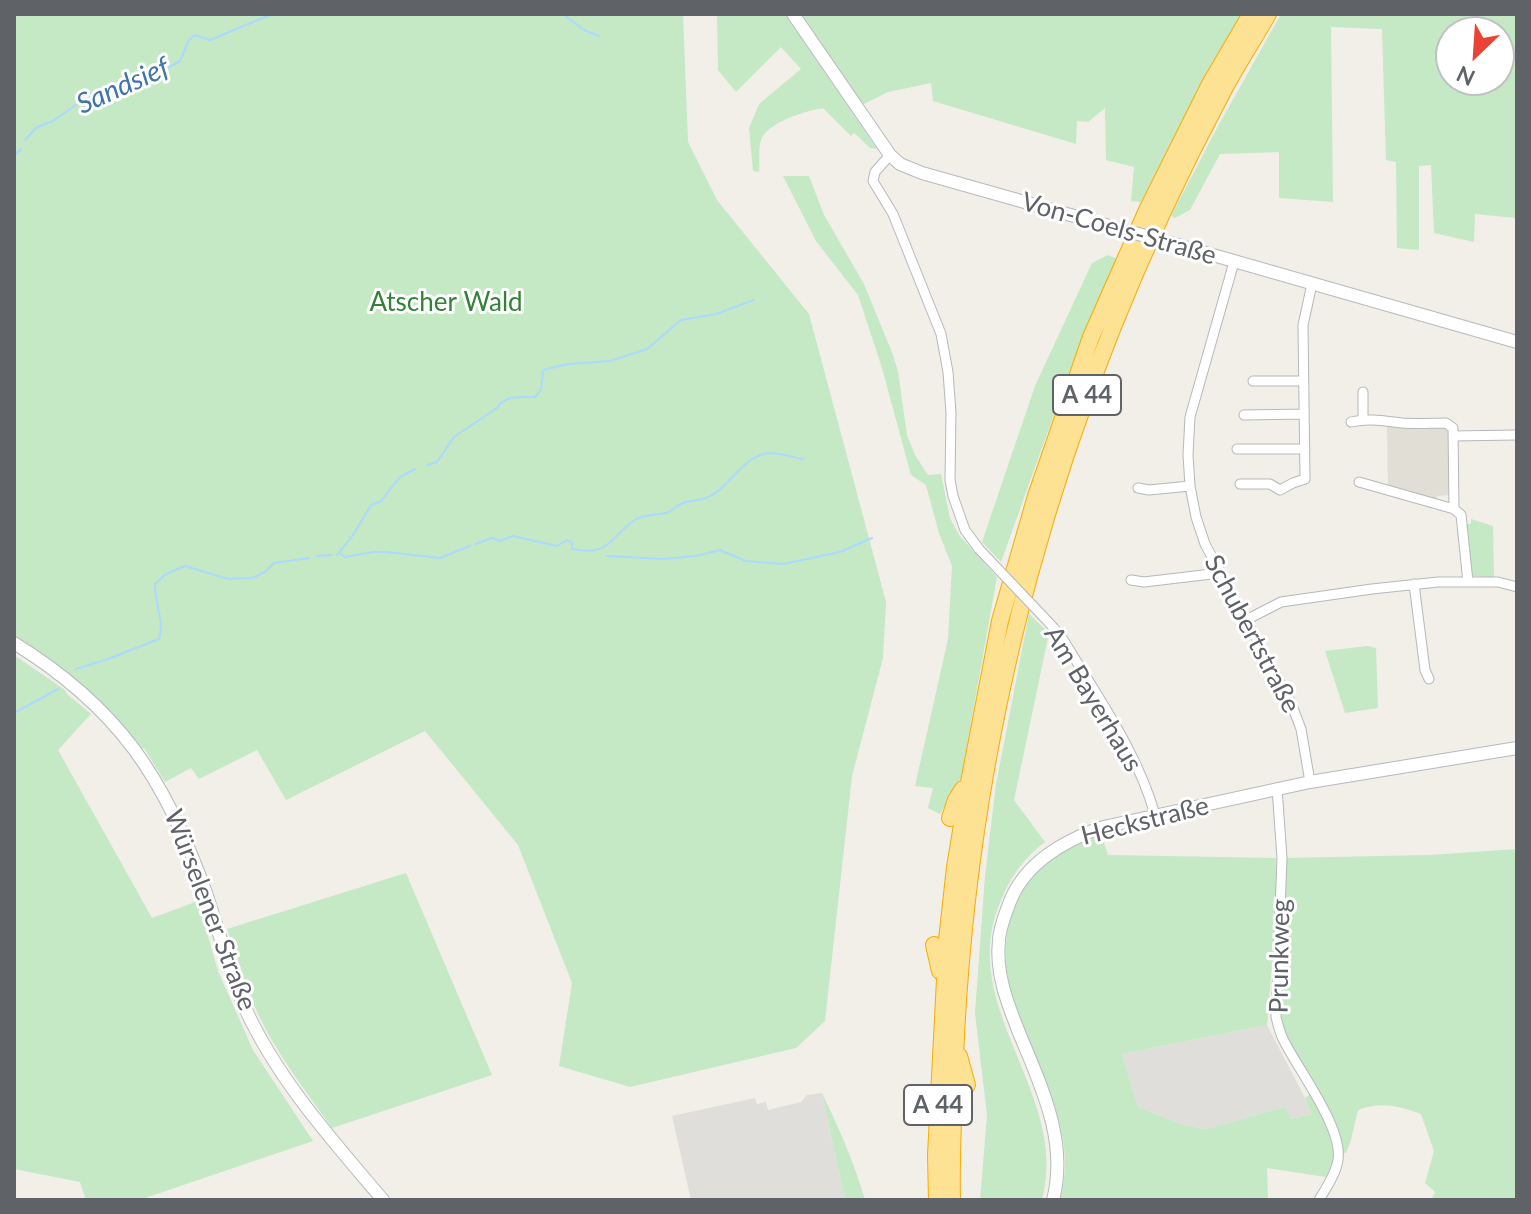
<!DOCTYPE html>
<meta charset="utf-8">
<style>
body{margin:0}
#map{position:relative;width:1531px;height:1214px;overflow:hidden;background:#f1efe8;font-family:Lato,sans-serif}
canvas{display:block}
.frame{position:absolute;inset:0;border:16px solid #5f6368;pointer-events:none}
.north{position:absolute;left:1435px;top:16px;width:80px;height:80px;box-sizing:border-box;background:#fff;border:2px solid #bfc1c3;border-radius:50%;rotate:205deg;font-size:22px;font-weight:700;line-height:32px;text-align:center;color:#5f6368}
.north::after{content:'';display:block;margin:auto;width:28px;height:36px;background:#ea4335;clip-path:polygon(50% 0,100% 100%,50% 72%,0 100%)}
</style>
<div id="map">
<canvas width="1531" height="1214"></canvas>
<div class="frame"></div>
<div class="north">N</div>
</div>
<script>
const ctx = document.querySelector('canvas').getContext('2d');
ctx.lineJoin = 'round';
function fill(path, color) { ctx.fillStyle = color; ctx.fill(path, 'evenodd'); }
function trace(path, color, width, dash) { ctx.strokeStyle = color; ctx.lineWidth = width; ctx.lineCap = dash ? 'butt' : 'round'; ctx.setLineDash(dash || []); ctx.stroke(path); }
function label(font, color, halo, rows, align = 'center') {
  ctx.font = font + ' Lato,sans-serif'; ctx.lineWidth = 6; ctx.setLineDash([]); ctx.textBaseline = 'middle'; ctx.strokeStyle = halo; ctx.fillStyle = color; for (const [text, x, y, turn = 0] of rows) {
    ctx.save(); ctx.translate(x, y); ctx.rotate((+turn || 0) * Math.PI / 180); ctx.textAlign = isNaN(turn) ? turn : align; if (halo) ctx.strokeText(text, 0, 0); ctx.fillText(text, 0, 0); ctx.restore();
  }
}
const industrial = new Path2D(`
 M1267 1025 1305 1098 1312 1114 1290 1119 1285 1107 1206 1129 1183 1125 1138 1107 1122 1054Z
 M822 1093 845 1200H691L672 1116 755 1098 757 1104 766 1102 768 1110 801 1102 807 1095Z`);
const education = new Path2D(`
 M1445 426 1449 431 1451 495 1437 496 1436 501 1388 488 1387 427Z`);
const green = new Path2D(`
 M14 14H683L688 142 717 200 809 314 886 602 883 658 852 776 825 1021 796 1048 630 1087 559 1066 572 983 518 845 425 731 286 800 257 750 199 779 191 768 165 782 144 748 141 749C101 700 69 671 14 638Z
 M717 14H785L877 149 870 148 854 133 851 136 823 108C805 111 768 122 761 140 758 148 760 163 759 172L753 171 749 128 759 104 801 69 781 47 736 92 718 70Z
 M801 14H1241L1203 79 1141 202 1131 201 1134 167 1106 160 1105 108 1088 122 1077 121 1076 144 933 101 931 83 888 92 862 105Z
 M1281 14H1517V263H1515L1516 218 1475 214 1474 242 1434 233 1431 165 1419 166V250L1397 248 1396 162 1386 160 1382 29 1331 27 1333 202 1279 198V152L1220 154 1190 210 1175 218 1171 216 1217 128ZM1451 32H1499V80H1451Z
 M783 176H809L824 215 864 284 893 355 898 372 907 435 915 455 928 475 941 474 950 518 959 535 997 577 967 745 963 775 940 814 928 808 933 788 915 786 948 639 952 566 939 533 926 485 911 475 882 368 858 295 816 241Z
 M1108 255 1117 259 1075 356 1001 562 982 542 1035 386 1092 263Z
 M1471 519 1493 526 1494 578 1472 576 1465 524H1471Z
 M1029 614 1049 633 1014 800 1045 842C1024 858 1011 876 1001 900 954 1006 1071 1094 1042 1200H980L987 1115 975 1013 985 876 996 784Z
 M1368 646 1376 648 1378 708 1345 713 1325 651Z
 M14 655 65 690 67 694 91 714 58 750 152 918 198 901 218 971 253 1050 313 1141 139 1200H86L80 1182 14 1169Z
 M1101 834 1108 855 1276 858V916L1267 1025 1122 1054 1138 1107 1183 1125 1206 1129 1285 1107 1291 1119 1312 1114 1305 1098 1317 1089 1284 1035 1279 1009 1284 858 1430 855 1517 849V1200H1431L1435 1192 1425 1183 1434 1151 1421 1114C1399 1106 1381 1101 1358 1110L1351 1140 1346 1153 1335 1150 1334 1161 1326 1177 1267 1168 1268 1200H1060C1091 1096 972 1007 1015 905 1030 868 1064 847 1101 834Z
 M406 873 492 1075 332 1128C303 1087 271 1047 252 1000 243 977 236 953 227 929Z
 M822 1093C839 1128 854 1162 865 1200H845Z`);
const stream = new Path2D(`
 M563 14 584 30 599 36
 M25 140 37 127 53 121 76 105 87 100 99 98 132 80C149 84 165 68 180 61L189 40 195 35 210 40 272 14
 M14 156 21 149
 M427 465 437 462 454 437 497 408C505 395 520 397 535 397L541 390 543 370 568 364 610 361 647 349 681 320 716 314 754 300
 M475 544 492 538 500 541 513 536 557 546 567 540 572 543V549C611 557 609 537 635 520 645 513 655 516 665 513 672 512 675 506 681 504 689 500 698 501 706 498 727 490 738 464 760 455 773 450 790 457 803 459
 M339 553 345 557 373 552H386L440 558 470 546
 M337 555 353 535 371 505 381 501 400 477 415 469
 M317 556 331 555
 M607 556 662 559 696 556 720 550 746 561 783 564 840 552 872 538
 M76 669 108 659 159 639C165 622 154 602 155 584L166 574 185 566 228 579 252 578 265 572 274 563 309 558
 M14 713 58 689`);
const minor = new Path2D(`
 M890 155 875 172 873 181 893 214 941 334 948 372 951 413 950 480 953 496 965 530 979 549
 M1234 262 1190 417 1188 455 1190 486 1196 517 1205 544 1291 703 1301 729 1310 782
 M1253 381H1303
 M1244 415 1304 414
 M1363 419V392
 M1351 422C1369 418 1384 421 1402 423 1416 424 1431 423 1446 423L1453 428 1454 509 1461 515 1468 582
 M1453 436 1517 435
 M1237 449H1305
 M1359 482 1454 509
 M1240 484H1270L1280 490 1293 483 1305 479 1303 325 1312 284
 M1138 488 1149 490 1190 486
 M1131 580 1144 582 1220 573
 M1414 584 1425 670 1429 679
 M1246 620 1281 602 1372 589 1438 582H1498L1517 587
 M1054 628 1064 641C1097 696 1138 753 1155 815
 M1277 788 1282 858 1276 1017C1278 1025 1280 1034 1284 1041 1299 1071 1343 1128 1338 1160 1336 1174 1326 1188 1319 1200`);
const secondary = new Path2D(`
 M793 14 890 155 900 164 922 173 1120 229
 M1164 241 1517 342
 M14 643C119 708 165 778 206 893 219 931 229 971 245 1008 278 1080 332 1140 383 1200
 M1053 1200C1068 1142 1042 1088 1020 1035 1008 1005 995 973 999 940 1000 926 1006 912 1011 899 1027 862 1063 842 1099 828L1310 782 1517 748`);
const motorway = new Path2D(`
 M950 818 956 800 963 789
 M934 945 940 971
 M959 1056 967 1085
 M937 1200 936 1155 947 940 955 867 970 777 1000 621 1036 496 1091 337 1148 208 1210 84 1251 14
 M952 1200C951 1162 953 1125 954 1088 963 738 1057 403 1221 95 1235 67 1253 41 1268 14`);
const minorBridge = new Path2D(`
 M979 549 1054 628`);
const secondaryBridge = new Path2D(`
 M1120 229 1164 241`);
const shields = [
 [1087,395,68],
 [938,1105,68]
];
const shieldNames = [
 ["A 44",1087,395],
 ["A 44",938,1105]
];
const streetNames = [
 ["Von-Coels-Straße",1119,229,16],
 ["Schubertstraße",1252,634,62],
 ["Am Bayerhaus",1093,699,59],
 ["Heckstraße",1145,821,-14],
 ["Würselener Straße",210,910,69],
 ["Prunkweg",1280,956,-89]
];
const parkNames = [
 ["Atscher Wald",446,303]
];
const waterNames = [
 ["Sandsief",123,86,-24]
];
fill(industrial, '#e0deda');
fill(education, '#e1ded6');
fill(green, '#c5e8c5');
trace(stream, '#aadaff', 2);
trace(minor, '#b5b8bc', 11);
trace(secondary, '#b6babf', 14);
trace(motorway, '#f9ab00', 18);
trace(minor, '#fff', 9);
trace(secondary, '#fff', 12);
trace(motorway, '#fde293', 16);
trace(minorBridge, '#b5b8bc', 11, []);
trace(secondaryBridge, '#b6babf', 14, []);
trace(minorBridge, '#fff', 9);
trace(secondaryBridge, '#fff', 12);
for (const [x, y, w] of shields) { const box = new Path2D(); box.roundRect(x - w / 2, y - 20, w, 40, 6); ctx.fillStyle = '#fff'; ctx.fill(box); trace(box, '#5f6368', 2); }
label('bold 24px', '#5f6368', null, shieldNames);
label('26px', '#5f6368', '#fff', streetNames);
label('26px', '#348238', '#fff', parkNames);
label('italic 28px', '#4174aa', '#fff', waterNames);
</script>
